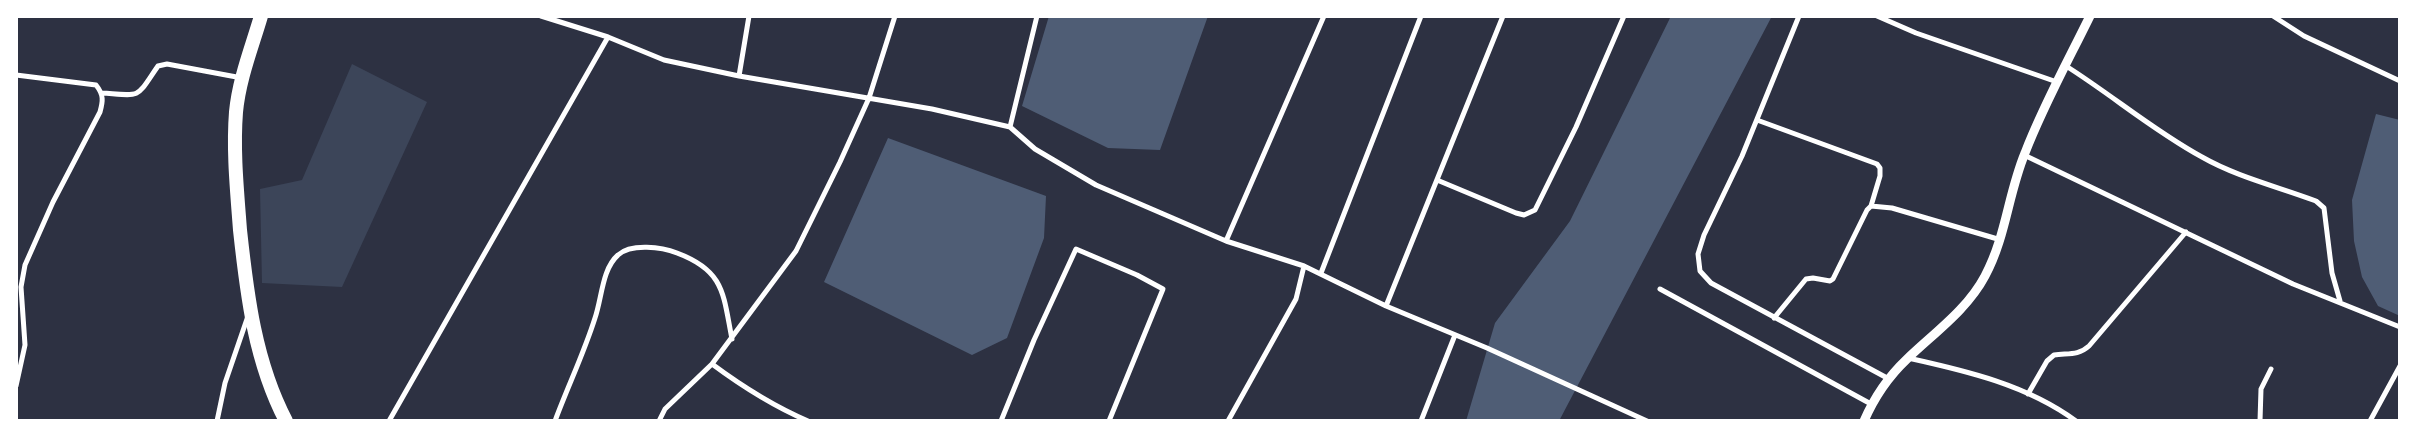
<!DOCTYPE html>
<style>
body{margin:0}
#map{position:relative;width:2416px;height:437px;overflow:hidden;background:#2d3142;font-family:Lato,sans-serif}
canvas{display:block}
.frame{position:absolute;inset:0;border:18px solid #fff;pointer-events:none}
</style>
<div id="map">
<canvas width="2416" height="437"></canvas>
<div class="frame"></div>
</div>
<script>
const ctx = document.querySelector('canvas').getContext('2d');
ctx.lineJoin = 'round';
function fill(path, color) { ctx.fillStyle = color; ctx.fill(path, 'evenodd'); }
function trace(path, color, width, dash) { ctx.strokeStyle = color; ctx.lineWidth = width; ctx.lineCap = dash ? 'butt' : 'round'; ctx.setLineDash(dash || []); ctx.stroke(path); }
const green = new Path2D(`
 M352 64 427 102 342 287 262 283 260 189 302 180Z`);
const water = new Path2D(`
 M1049 16H1208L1160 150 1108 148 1022 106Z
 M1671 16H1772L1559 421H1466L1495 323 1570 221Z
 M2376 114 2400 120V316L2378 306 2362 277 2354 241 2352 200Z
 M888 138 1046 196 1044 238 1007 338 972 355 824 282Z`);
const minor = new Path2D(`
 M541 16 608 37 664 60 739 76 932 109 1010 127 1035 149 1096 185 1226 241 1304 266 1386 306 1487 348 1647 421
 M1799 16 1742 156 1704 235 1698 254 1700 271 1711 283 1889 379
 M1877 16 1916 33 2057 82
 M2273 16 2304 36 2400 81
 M2066 66C2112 95 2154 131 2202 157 2237 177 2279 187 2316 201L2324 208 2332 273 2340 301
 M16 75 96 85C104 95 103 101 100 112L53 202 25 265 21 287 25 345 16 386
 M739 76 749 16
 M102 93C143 96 135 99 158 66L167 64 242 78
 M1757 120 1877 164 1880 168V176L1871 206
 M1010 127 1037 16
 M2024 155 2293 284 2400 327
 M1437 180 1516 213 1524 215 1535 210 1576 127 1624 16
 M1226 241 1324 16
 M1321 273 1421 16
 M1660 289 1871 404
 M1386 306 1503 16
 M1774 318 1806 279 1813 278 1830 281 1833 279 1867 210 1871 206 1892 208 2001 240
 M1908 358C1967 371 2027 385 2076 421
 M712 364C743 387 773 406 808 421
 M2028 394 2047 361 2054 355C2068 353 2078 356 2089 346L2186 232
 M217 421 225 383 248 316
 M389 421 608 37
 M555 421C568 386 584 353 595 318 602 298 602 269 618 255 631 243 662 247 677 253 725 271 723 294 732 339
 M659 421 665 409 712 364 796 251 840 162 869 98 895 16
 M1001 421 1034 340 1076 249 1137 275 1163 289 1109 421
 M1228 421 1296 299 1304 266
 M1421 421 1455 335
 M2260 421 2261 389 2271 369
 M2370 421 2400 366`);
const tertiary = new Path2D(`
 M1864 421C1874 398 1889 376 1907 359 1934 333 1967 310 1985 276 2006 237 2008 194 2025 153 2043 106 2068 61 2090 16`);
const trunk = new Path2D(`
 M261 16C252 47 239 79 236 112 233 151 237 190 240 230 247 295 255 362 286 421`);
fill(green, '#3c4559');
fill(water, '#4f5d75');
trace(minor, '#fff', 5);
trace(tertiary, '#fff', 9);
trace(trunk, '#fff', 14);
</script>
